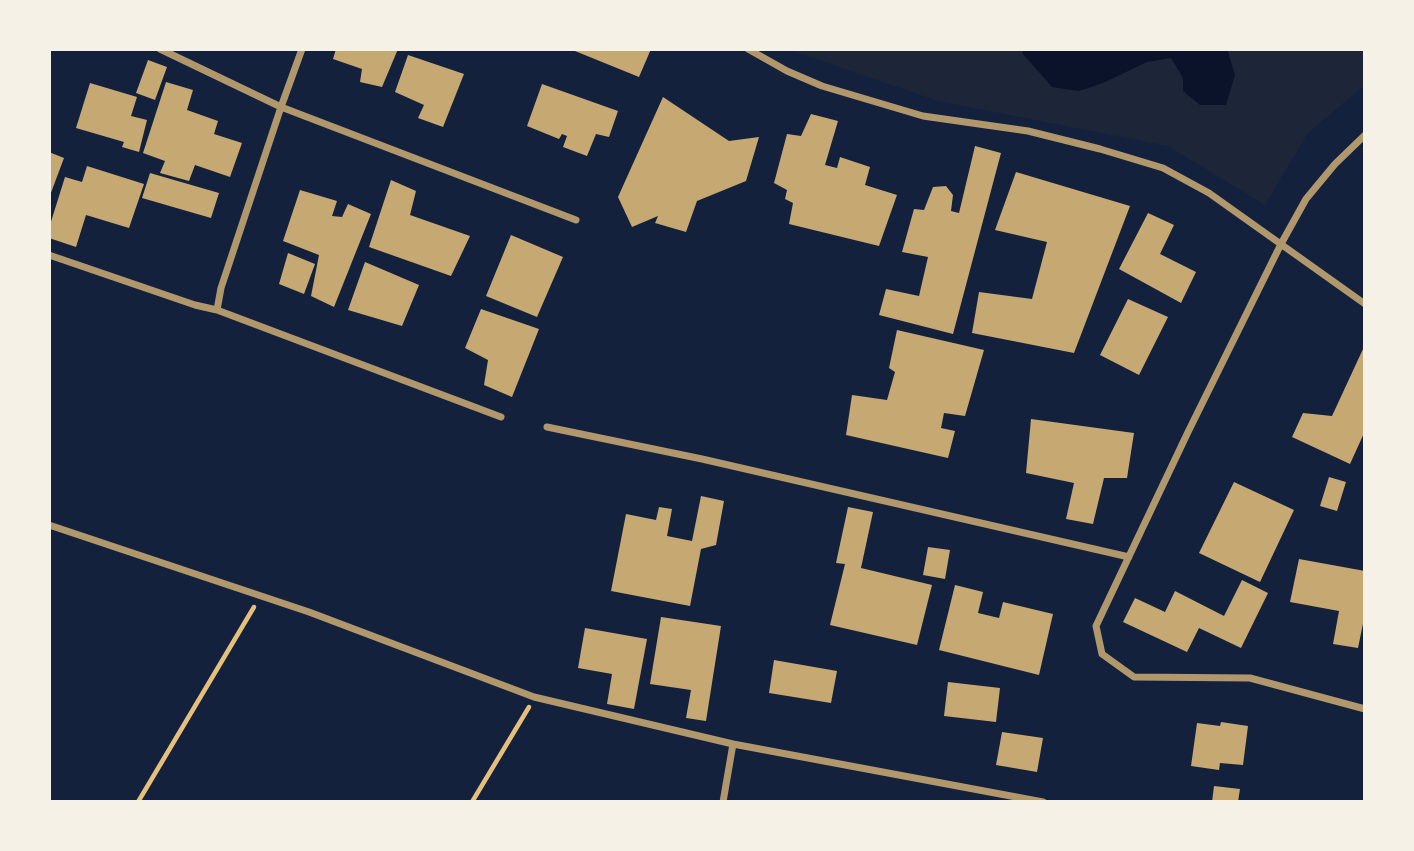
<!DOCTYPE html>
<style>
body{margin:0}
#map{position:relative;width:1414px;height:851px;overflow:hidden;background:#14213d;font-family:"Space Grotesk",sans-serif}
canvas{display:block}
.frame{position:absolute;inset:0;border:51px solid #f6f1e7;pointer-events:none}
</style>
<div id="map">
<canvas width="1414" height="851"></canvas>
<div class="frame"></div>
</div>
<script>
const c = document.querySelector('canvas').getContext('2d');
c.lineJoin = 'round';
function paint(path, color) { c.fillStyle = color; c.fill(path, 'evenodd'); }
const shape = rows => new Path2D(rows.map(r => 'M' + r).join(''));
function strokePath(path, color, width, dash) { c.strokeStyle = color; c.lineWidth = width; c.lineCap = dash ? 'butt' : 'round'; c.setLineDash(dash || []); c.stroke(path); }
paint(shape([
 [787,49,1365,49,1365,85,1308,133,1265,205,1168,146,938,101]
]), '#1d2539');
paint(shape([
 [1022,49,1227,49,1235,75,1226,105,1200,105,1183,91,1183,78,1171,58,1147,62,1103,83,1079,91,1052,87,1023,54]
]), '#0b132b');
paint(shape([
 [336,49,398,49,382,87,360,82,362,69,333,59],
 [570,49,651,49,639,77],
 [408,55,464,74,443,127,418,118,424,105,395,92],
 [148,60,167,67,155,100,136,93],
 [166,82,193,90,187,110,218,121,214,134,242,143,230,177,195,165,189,181,160,173,165,161,143,153],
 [90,83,137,97,131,116,147,120,139,152,122,147,124,142,76,128],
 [542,84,618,111,609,137,596,134,587,156,563,147,567,136,562,134,559,139,527,126],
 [663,97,729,141,759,137,746,181,697,201,686,232,655,223,658,216,632,227,618,197],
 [811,114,838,121,825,165,837,168,840,157,870,167,865,185,897,195,879,246,789,224,793,203,785,199,787,190,774,183,787,134,801,136],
 [975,146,1001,153,953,334,879,315,886,289,919,296,928,257,902,252,914,209,924,210,933,187,946,186,953,195,951,211,959,213],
 [49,152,64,158,49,198],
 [87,166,144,184,129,228,86,215,76,247,49,238,49,228,65,177,82,182],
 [1016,172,1130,206,1074,353,972,333,979,292,1032,299,1047,242,995,230],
 [150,173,219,193,211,218,142,198],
 [391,180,416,191,410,215,470,236,451,276,369,247],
 [300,190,337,201,332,216,342,217,348,204,371,214,334,307,311,296,319,255,283,241],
 [1148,213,1174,225,1160,254,1196,272,1181,303,1119,269],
 [511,235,563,257,537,317,486,296],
 [288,253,315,264,304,294,279,284],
 [365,262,419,285,402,326,348,310],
 [1128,299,1168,317,1139,375,1100,355],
 [481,309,539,329,512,397,484,385,488,360,465,348],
 [897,330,984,350,965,416,944,413,941,428,955,431,948,458,846,435,852,395,887,400,895,372,889,368],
 [1363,349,1365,350,1365,431,1350,464,1292,437,1303,413,1332,416],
 [1031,419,1134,433,1127,478,1104,478,1093,524,1066,519,1074,483,1026,473],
 [1329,477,1346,482,1337,511,1320,506],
 [1234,482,1294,510,1260,582,1199,553],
 [701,496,724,501,716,545,701,549,690,606,611,591,626,514,656,520,659,507,672,509,667,536,692,541],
 [848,507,873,512,861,568,932,585,917,645,830,625,845,564,836,563],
 [928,547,950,550,945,579,923,575],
 [1299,559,1365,571,1365,614,1358,648,1333,644,1339,611,1290,602],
 [1242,580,1268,593,1241,648,1199,628,1187,652,1123,622,1135,598,1165,612,1175,591,1224,616],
 [955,585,983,592,978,613,999,618,1003,602,1053,614,1039,675,939,650],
 [661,617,721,626,706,721,686,718,691,690,650,684],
 [585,628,647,639,634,709,607,704,612,674,578,668],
 [774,660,837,671,831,703,769,693],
 [948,682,1000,688,996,722,944,716],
 [1221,722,1248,726,1243,765,1220,763,1219,770,1191,766,1197,723,1220,726],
 [1002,732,1043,738,1037,772,996,765],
 [1214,786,1240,789,1238,802,1212,802]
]), '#c6a872');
strokePath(shape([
 [138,802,254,607],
 [472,802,529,707]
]), '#e5c07b', 4.5);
strokePath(shape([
 [160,49,281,107,302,49],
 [748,49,787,71,822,86,923,116,1028,131,1100,149,1163,168,1209,193,1365,304],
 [1365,135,1335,164,1306,199,1281,244,1188,432,1096,626,1102,654,1134,677,1250,678,1365,709],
 [49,255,195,305,217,310,501,417],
 [217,310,221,288,281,107,576,220],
 [547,427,702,459,1129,557],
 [49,525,309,612,534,697,733,744,1043,802],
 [723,802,733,744]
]), '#b1986c', 7);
</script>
